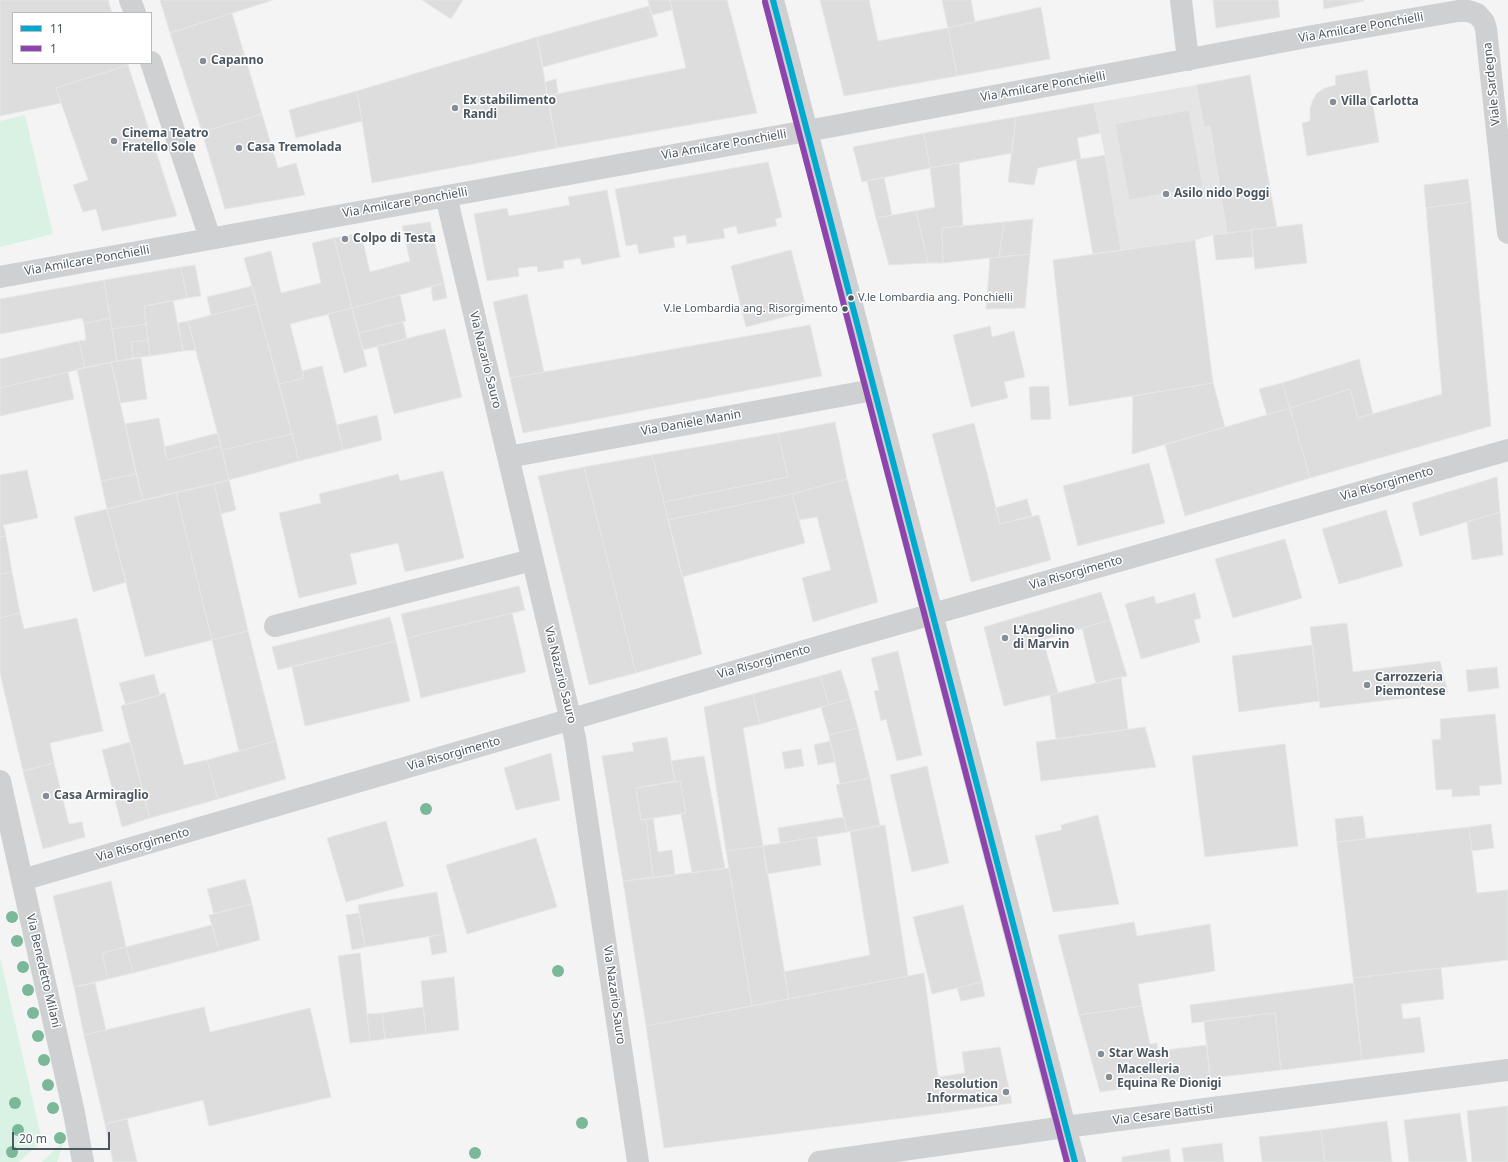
<!DOCTYPE html>
<style>
body{margin:0}
#map{position:relative;width:1508px;height:1162px;overflow:hidden;background:#f4f4f4;font-family:"Noto Sans",sans-serif}
canvas{display:block}
.legend{position:absolute;left:12px;top:12px;width:140px;height:52px;box-sizing:border-box;background:#fff;border:1px solid #b7bbc0;margin:0;padding:5px 7px;list-style:none;font-size:12px;color:#4a5661}
.legend li{display:flex;align-items:center;gap:8px;height:20px}
.legend b{width:20px;border:1px solid #b7bbc0}
.scale{position:absolute;left:12px;top:1132px;width:98px;height:18px;box-sizing:border-box;border:2px solid #4a5661;border-top:0;padding-left:5px;font-size:12px;line-height:14px;white-space:nowrap;color:#4a5661;-webkit-text-stroke:3px #fff;paint-order:stroke}
</style>
<div id="map">
<canvas width="1508" height="1162"></canvas>
<ul class="legend">
<li><b style="height:5px;background:#00a9ce"></b>11</li>
<li><b style="height:5px;background:#8e44ad"></b>1</li>
</ul>
<div class="scale">20 m</div>
</div>
<script>
const c = document.querySelector('canvas').getContext('2d');
c.lineJoin = 'round';
function paint(path, color) { c.fillStyle = color; c.fill(path, 'evenodd'); }
const shape = rows => new Path2D(rows.map(r => 'M' + r).join(''));
function strokePath(path, color, width, dash) { c.strokeStyle = color; c.lineWidth = width; c.lineCap = dash ? 'butt' : 'round'; c.setLineDash(dash || []); c.stroke(path); }
function write(font, color, halo, rows, align = 'center') {
  c.font = font + ' "Noto Sans",sans-serif'; c.lineWidth = 3; c.setLineDash([]); c.textBaseline = 'middle'; c.strokeStyle = halo; c.fillStyle = color; for (const [text, x, y, turn = 0] of rows) {
    c.save(); c.translate(x, y); c.rotate((+turn || 0) * Math.PI / 180); c.textAlign = isNaN(turn) ? turn : align; if (halo) c.strokeText(text, 0, 0); c.fillText(text, 0, 0); c.restore();
  }
}
paint(shape([
 [1196,85,1204,127,1210,126,1227,233,1213,235,1195,240,1121,250,1105,155,1094,103]
]), '#e6e5e6');
paint(shape([
 [25,115,53,234,0,247,0,121],
 [0,957,42,1141,19,1162,0,1162],
 [62,1143,63,1145,57,1162,42,1162]
]), '#d9f2e3');
const building = shape([
 [0,0,108,0,112,13,13,13,13,63,128,63,128,65,56,88,61,103,0,116,0,0],
 [160,0,273,0,170,33,160,0],
 [422,0,463,0,451,19,422,0],
 [648,0,670,0,672,10,652,15,648,0],
 [670,0,727,0,757,113,557,148,547,96,686,68,670,0],
 [820,0,869,0,878,41,948,28,957,76,844,96,820,0],
 [942,0,971,0,975,22,948,28,942,0],
 [1213,0,1278,0,1280,17,1216,28,1213,0],
 [1323,0,1363,0,1364,1,1324,9,1323,0],
 [649,6,658,36,543,67,537,37,649,6],
 [1041,7,1050,59,957,76,948,28,1041,7],
 [232,13,262,114,202,132,170,33,232,13],
 [537,37,557,148,372,183,357,91,537,37],
 [128,65,177,216,102,231,96,209,83,212,73,185,88,180,56,88,128,65],
 [1367,70,1379,142,1307,156,1302,123,1310,121,1310,108,1313,100,1317,93,1325,88,1336,85,1335,76,1367,70],
 [1250,75,1277,227,1227,233,1210,126,1204,127,1196,85,1250,75],
 [556,79,558,93,547,96,545,82,556,79],
 [357,91,362,121,296,138,289,110,357,91],
 [1094,103,1100,133,1077,138,1081,159,1038,168,1034,185,1008,182,1016,117,1094,103],
 [1189,110,1203,187,1129,200,1115,124,1189,110],
 [262,114,278,168,296,163,305,195,225,209,202,132,262,114],
 [1016,117,1012,153,930,168,924,133,1016,117],
 [924,133,930,168,862,182,853,147,924,133],
 [1105,155,1121,250,1093,254,1076,160,1105,155],
 [768,162,782,217,775,219,777,226,738,234,736,226,723,229,725,238,687,244,686,235,673,237,675,247,639,254,637,244,626,246,615,189,768,162],
 [959,163,963,226,942,228,943,263,928,263,916,211,935,207,930,168,959,163],
 [884,177,892,215,876,218,867,181,884,177],
 [1468,179,1471,202,1426,208,1424,185,1468,179],
 [607,190,620,257,582,265,580,258,563,261,564,268,538,272,537,266,518,268,519,276,487,281,474,214,507,208,509,216,570,205,568,197,607,190],
 [1471,202,1491,426,1310,478,1290,408,1350,389,1358,418,1442,394,1426,208,1471,202],
 [916,211,928,263,889,265,876,218,916,211],
 [1033,219,1030,254,999,257,1004,222,1033,219],
 [430,222,444,283,352,308,334,238,361,233,370,272,410,261,402,226,430,222],
 [1004,222,999,257,943,263,942,228,1004,222],
 [1302,224,1307,263,1255,269,1251,230,1302,224],
 [1251,230,1253,257,1216,260,1213,235,1251,230],
 [334,238,352,308,290,324,304,378,279,384,244,258,271,251,281,293,321,283,312,243,334,238],
 [1195,240,1213,383,1069,406,1053,260,1195,240],
 [791,250,807,311,746,327,731,266,791,250],
 [1030,254,1025,308,986,309,990,258,1030,254],
 [195,265,201,296,187,298,181,267,195,265],
 [181,267,187,298,144,306,146,324,112,329,104,280,181,267],
 [104,280,110,318,84,324,82,318,0,334,0,299,104,280],
 [444,283,447,298,433,301,431,287,444,283],
 [252,286,257,304,211,315,207,297,252,286],
 [527,294,544,372,510,378,493,302,527,294],
 [400,295,406,321,359,333,352,308,400,295],
 [173,301,183,351,150,356,144,306,173,301],
 [257,304,292,434,222,450,188,321,257,304],
 [352,308,367,366,344,373,328,314,352,308],
 [110,318,117,361,85,368,79,341,86,340,84,324,110,318],
 [188,321,196,350,183,351,178,323,188,321],
 [403,322,407,339,363,350,359,333,403,322],
 [146,324,148,340,131,342,133,358,117,361,112,329,146,324],
 [810,325,822,376,523,433,510,378,810,325],
 [990,326,992,337,1014,331,1025,377,1004,382,1008,398,971,407,953,335,990,326],
 [445,329,462,397,394,414,377,346,445,329],
 [148,340,150,356,133,358,131,342,148,340],
 [79,341,85,368,0,388,0,359,79,341],
 [141,358,147,399,121,403,111,362,141,358],
 [1359,359,1373,414,1358,418,1350,389,1290,408,1282,383,1359,359],
 [111,362,136,474,101,481,77,369,111,362],
 [322,366,343,450,299,461,279,384,304,378,302,371,322,366],
 [68,372,74,399,0,416,0,388,68,372],
 [1213,383,1225,427,1132,454,1133,396,1213,383],
 [1282,383,1290,408,1267,415,1259,389,1282,383],
 [1049,386,1051,419,1031,420,1029,387,1049,386],
 [1290,408,1310,478,1185,516,1165,445,1290,408],
 [377,415,382,440,343,450,337,425,377,415],
 [159,418,167,460,221,446,229,480,143,500,125,424,159,418],
 [835,422,847,479,792,494,668,520,664,502,788,477,778,433,835,422],
 [974,423,1000,524,1039,515,1051,560,971,582,932,434,974,423],
 [218,433,221,446,167,460,164,447,218,433],
 [778,433,788,477,664,502,652,455,778,433],
 [292,434,299,461,229,480,222,450,292,434],
 [652,455,702,654,636,673,584,467,652,455],
 [1149,463,1165,523,1078,546,1063,486,1149,463],
 [584,467,636,673,589,685,538,476,584,467],
 [27,470,38,518,3,525,6,536,0,537,0,475,27,470],
 [443,471,464,558,405,572,398,543,350,554,357,584,299,598,279,513,321,503,319,494,398,474,400,481,443,471],
 [136,474,143,500,107,509,101,481,136,474],
 [1497,477,1500,512,1420,536,1412,503,1497,477],
 [847,479,878,602,813,622,802,578,831,570,817,517,799,520,792,494,847,479],
 [229,480,236,510,221,514,214,484,229,480],
 [214,484,248,631,212,640,176,493,214,484],
 [176,493,212,640,145,657,107,509,176,493],
 [792,494,805,543,682,577,668,520,792,494],
 [1027,499,1032,516,1000,524,995,508,1027,499],
 [107,509,126,582,93,592,74,517,107,509],
 [1386,510,1403,566,1339,584,1322,529,1386,510],
 [1500,512,1503,555,1472,560,1467,522,1500,512],
 [6,536,12,572,0,574,0,537,6,536],
 [1285,539,1302,598,1233,618,1215,559,1285,539],
 [12,572,20,613,0,618,0,574,12,572],
 [519,586,525,610,407,638,401,614,519,586],
 [1101,592,1110,620,1043,640,1058,693,1004,706,984,627,1101,592],
 [1195,593,1201,618,1194,620,1200,642,1141,659,1125,604,1154,596,1156,604,1195,593],
 [20,613,24,629,77,618,103,731,50,743,54,763,23,771,0,673,0,618,20,613],
 [512,613,526,672,421,698,407,638,512,613],
 [390,617,396,641,278,670,272,647,390,617],
 [1110,620,1127,676,1096,684,1082,628,1110,620],
 [1347,623,1353,672,1440,661,1448,693,1320,708,1310,627,1347,623],
 [248,631,276,741,239,751,212,640,248,631],
 [396,641,410,701,305,726,292,667,396,641],
 [1312,645,1319,701,1239,712,1232,656,1312,645],
 [898,651,922,755,897,761,886,719,881,721,874,691,879,690,871,658,898,651],
 [1497,667,1499,688,1468,692,1466,670,1497,667],
 [841,670,850,699,829,705,820,676,841,670],
 [154,674,160,695,126,705,119,683,154,674],
 [820,676,829,705,760,724,753,694,820,676],
 [1121,677,1128,729,1056,739,1050,695,1121,677],
 [165,693,184,765,207,760,218,799,150,818,121,706,165,693],
 [753,694,760,724,743,728,763,846,726,851,704,707,753,694],
 [850,699,858,728,829,735,821,707,850,699],
 [1495,714,1502,784,1479,786,1480,795,1452,797,1452,789,1436,790,1432,740,1441,739,1440,719,1495,714],
 [1145,727,1156,767,1041,781,1036,742,1145,727],
 [858,728,870,778,840,784,829,735,858,728],
 [667,737,675,781,636,788,641,820,646,820,653,878,623,881,602,756,634,751,632,743,667,737],
 [276,741,286,779,218,799,207,760,276,741],
 [830,741,835,762,818,765,814,745,830,741],
 [130,742,150,818,122,827,102,750,130,742],
 [1285,744,1298,846,1205,857,1192,756,1285,744],
 [801,749,804,766,785,769,782,752,801,749],
 [551,753,560,800,516,810,504,768,551,753],
 [704,756,725,868,692,873,681,814,686,813,680,781,675,781,671,761,704,756],
 [54,763,69,824,82,822,85,837,43,849,23,771,54,763],
 [927,766,949,863,912,872,890,775,927,766],
 [870,778,880,826,847,832,836,785,870,778],
 [680,781,686,813,641,820,636,788,680,781],
 [1098,815,1119,904,1053,912,1035,836,1062,830,1061,825,1098,815],
 [1363,816,1366,839,1337,842,1335,819,1363,816],
 [844,817,847,832,780,843,778,828,844,817],
 [653,818,658,852,672,850,675,875,653,878,646,820,653,818],
 [386,821,404,886,346,902,327,838,386,821],
 [1491,824,1494,848,1472,851,1469,827,1491,824],
 [885,825,908,976,789,999,784,972,870,955,850,831,885,825],
 [1469,827,1477,893,1508,890,1508,960,1353,978,1337,842,1469,827],
 [817,837,821,865,767,874,763,846,817,837],
 [536,838,557,907,467,934,446,865,536,838],
 [763,846,789,999,752,1006,726,851,763,846],
 [729,868,752,1006,646,1026,623,881,729,868],
 [245,879,252,904,214,914,207,889,245,879],
 [111,881,126,947,102,953,108,979,74,987,53,896,111,881],
 [437,892,444,934,365,947,358,905,437,892],
 [252,904,260,940,219,951,209,915,252,904],
 [963,905,982,982,932,994,913,917,963,905],
 [359,913,365,947,352,950,346,915,359,913],
 [1134,922,1137,936,1210,924,1215,971,1138,984,1142,1006,1079,1015,1058,935,1134,922],
 [212,925,219,951,133,973,126,947,212,925],
 [444,934,447,952,432,955,429,937,444,934],
 [126,947,133,973,108,979,102,953,126,947],
 [360,953,370,1041,350,1043,338,956,360,953],
 [1441,968,1444,999,1401,1004,1403,1019,1420,1017,1425,1052,1362,1060,1353,978,1441,968],
 [924,973,943,1113,664,1148,646,1026,924,973],
 [454,977,459,1030,426,1034,421,981,454,977],
 [982,982,985,996,961,1001,957,988,982,982],
 [95,983,106,1030,84,1035,74,987,95,983],
 [1353,983,1362,1060,1281,1070,1275,1013,1192,1023,1190,1005,1353,983],
 [1142,1006,1150,1044,1157,1043,1163,1083,1100,1092,1079,1015,1142,1006],
 [204,1007,210,1032,310,1008,331,1097,209,1126,203,1100,105,1124,84,1035,204,1007],
 [423,1007,426,1034,385,1039,382,1013,423,1007],
 [382,1013,385,1039,370,1041,367,1014,382,1013],
 [1275,1013,1281,1070,1210,1078,1204,1021,1275,1013],
 [1207,1045,1210,1078,1163,1083,1157,1051,1207,1045],
 [1000,1047,1012,1103,943,1113,938,1077,965,1073,962,1052,1000,1047],
 [1508,1106,1508,1162,1472,1162,1467,1111,1508,1106],
 [1460,1113,1467,1162,1409,1162,1404,1120,1460,1113],
 [127,1119,137,1162,113,1162,105,1124,127,1119],
 [1387,1121,1392,1162,1325,1162,1321,1130,1387,1121],
 [1321,1130,1325,1162,1262,1162,1259,1137,1321,1130],
 [1222,1143,1224,1162,1184,1162,1182,1148,1222,1143],
 [1169,1149,1171,1162,1122,1162,1122,1157,1169,1149]
]);
paint(building, '#ddddde');
strokePath(building, '#e5e6e7', 1);
strokePath(shape([
 [130,0,135,13],
 [773,0,1065,1127,1075,1162],
 [1181,0,1188,60],
 [151,62,210,238],
 [446,196,575,738,638,1162],
 [0,277,834,126,1307,37,1458,11,1468,11,1477,14,1484,22,1486,29,1508,233],
 [508,457,873,390],
 [275,626,532,560],
 [0,781,74,1113,83,1162],
 [22,880,845,639,1508,450],
 [819,1162,1065,1127,1508,1070]
]), '#ced0d2', 22);
strokePath(shape([
 [773,0,1075,1162]
]), '#00a9ce', 6);
strokePath(shape([
 [765,2,1067,1162]
]), '#8e44ad', 6);
c.fillStyle = '#7ab899';
for (const [x, y] of [
 [426,809],
 [12,917],
 [17,941],
 [23,967],
 [558,971],
 [28,990],
 [33,1013],
 [38,1036],
 [44,1060],
 [48,1085],
 [15,1103],
 [53,1108],
 [582,1123],
 [18,1130],
 [60,1138],
 [12,1152],
 [475,1153]
]) { c.beginPath(); c.arc(x, y, 6, 0, 2 * Math.PI); c.fill(); }
for (const [x, y, r, color] of [
 [203,61,4,"#868d94"],
 [1333,102,4,"#868d94"],
 [455,108,4,"#868d94"],
 [114,141,4,"#868d94"],
 [239,148,4,"#868d94"],
 [1166,194,4,"#868d94"],
 [345,239,4,"#868d94"],
 [851,298,3.5,"#4a5661"],
 [845,309,3.5,"#4a5661"],
 [1005,638,4,"#868d94"],
 [1367,685,4,"#868d94"],
 [46,796,4,"#868d94"],
 [1101,1054,4,"#868d94"],
 [1109,1077,4,"#868d94"],
 [1006,1092,4,"#868d94"]
]) { const dot = new Path2D(); dot.arc(x, y, r, 0, 2 * Math.PI); c.fillStyle = color; c.fill(dot); strokePath(dot, '#fff', 1.5); }
write('11px', '#4a5661', '#fff', [
 ["V.le Lombardia ang. Ponchielli",858,298],
 ["V.le Lombardia ang. Risorgimento",838,309,"right"]
], 'left');
write('12px', '#4a5661', '#fff', [
 ["Via Amilcare Ponchielli",1361,28,-10],
 ["Viale Sardegna",1492,84,-96],
 ["Via Amilcare Ponchielli",1043,87,-10],
 ["Via Amilcare Ponchielli",724,145,-10],
 ["Via Amilcare Ponchielli",405,203,-10],
 ["Via Amilcare Ponchielli",87,261,-10],
 ["Via Nazario Sauro",485,360,76],
 ["Via Daniele Manin",691,423,-10],
 ["Via Risorgimento",1387,484,-16],
 ["Via Risorgimento",1076,573,-16],
 ["Via Risorgimento",764,662,-16],
 ["Via Nazario Sauro",560,675,76],
 ["Via Risorgimento",454,754,-16],
 ["Via Risorgimento",143,845,-16],
 ["Via Benedetto Milani",43,971,77],
 ["Via Nazario Sauro",614,995,82],
 ["Via Cesare Battisti",1163,1115,-7]
]);
write('bold 12px', '#4a5661', '#fff', [
 ["Capanno",211,61],
 ["Ex stabilimento",463,101],
 ["Randi",463,115],
 ["Villa Carlotta",1341,102],
 ["Cinema Teatro",122,134],
 ["Fratello Sole",122,148],
 ["Casa Tremolada",247,148],
 ["Asilo nido Poggi",1174,194],
 ["Colpo di Testa",353,239],
 ["L'Angolino",1013,631],
 ["di Marvin",1013,645],
 ["Carrozzeria",1375,678],
 ["Piemontese",1375,692],
 ["Casa Armiraglio",54,796],
 ["Star Wash",1109,1054],
 ["Macelleria",1117,1070],
 ["Equina Re Dionigi",1117,1084],
 ["Resolution",998,1085,"right"],
 ["Informatica",998,1099,"right"]
], 'left');
</script>
